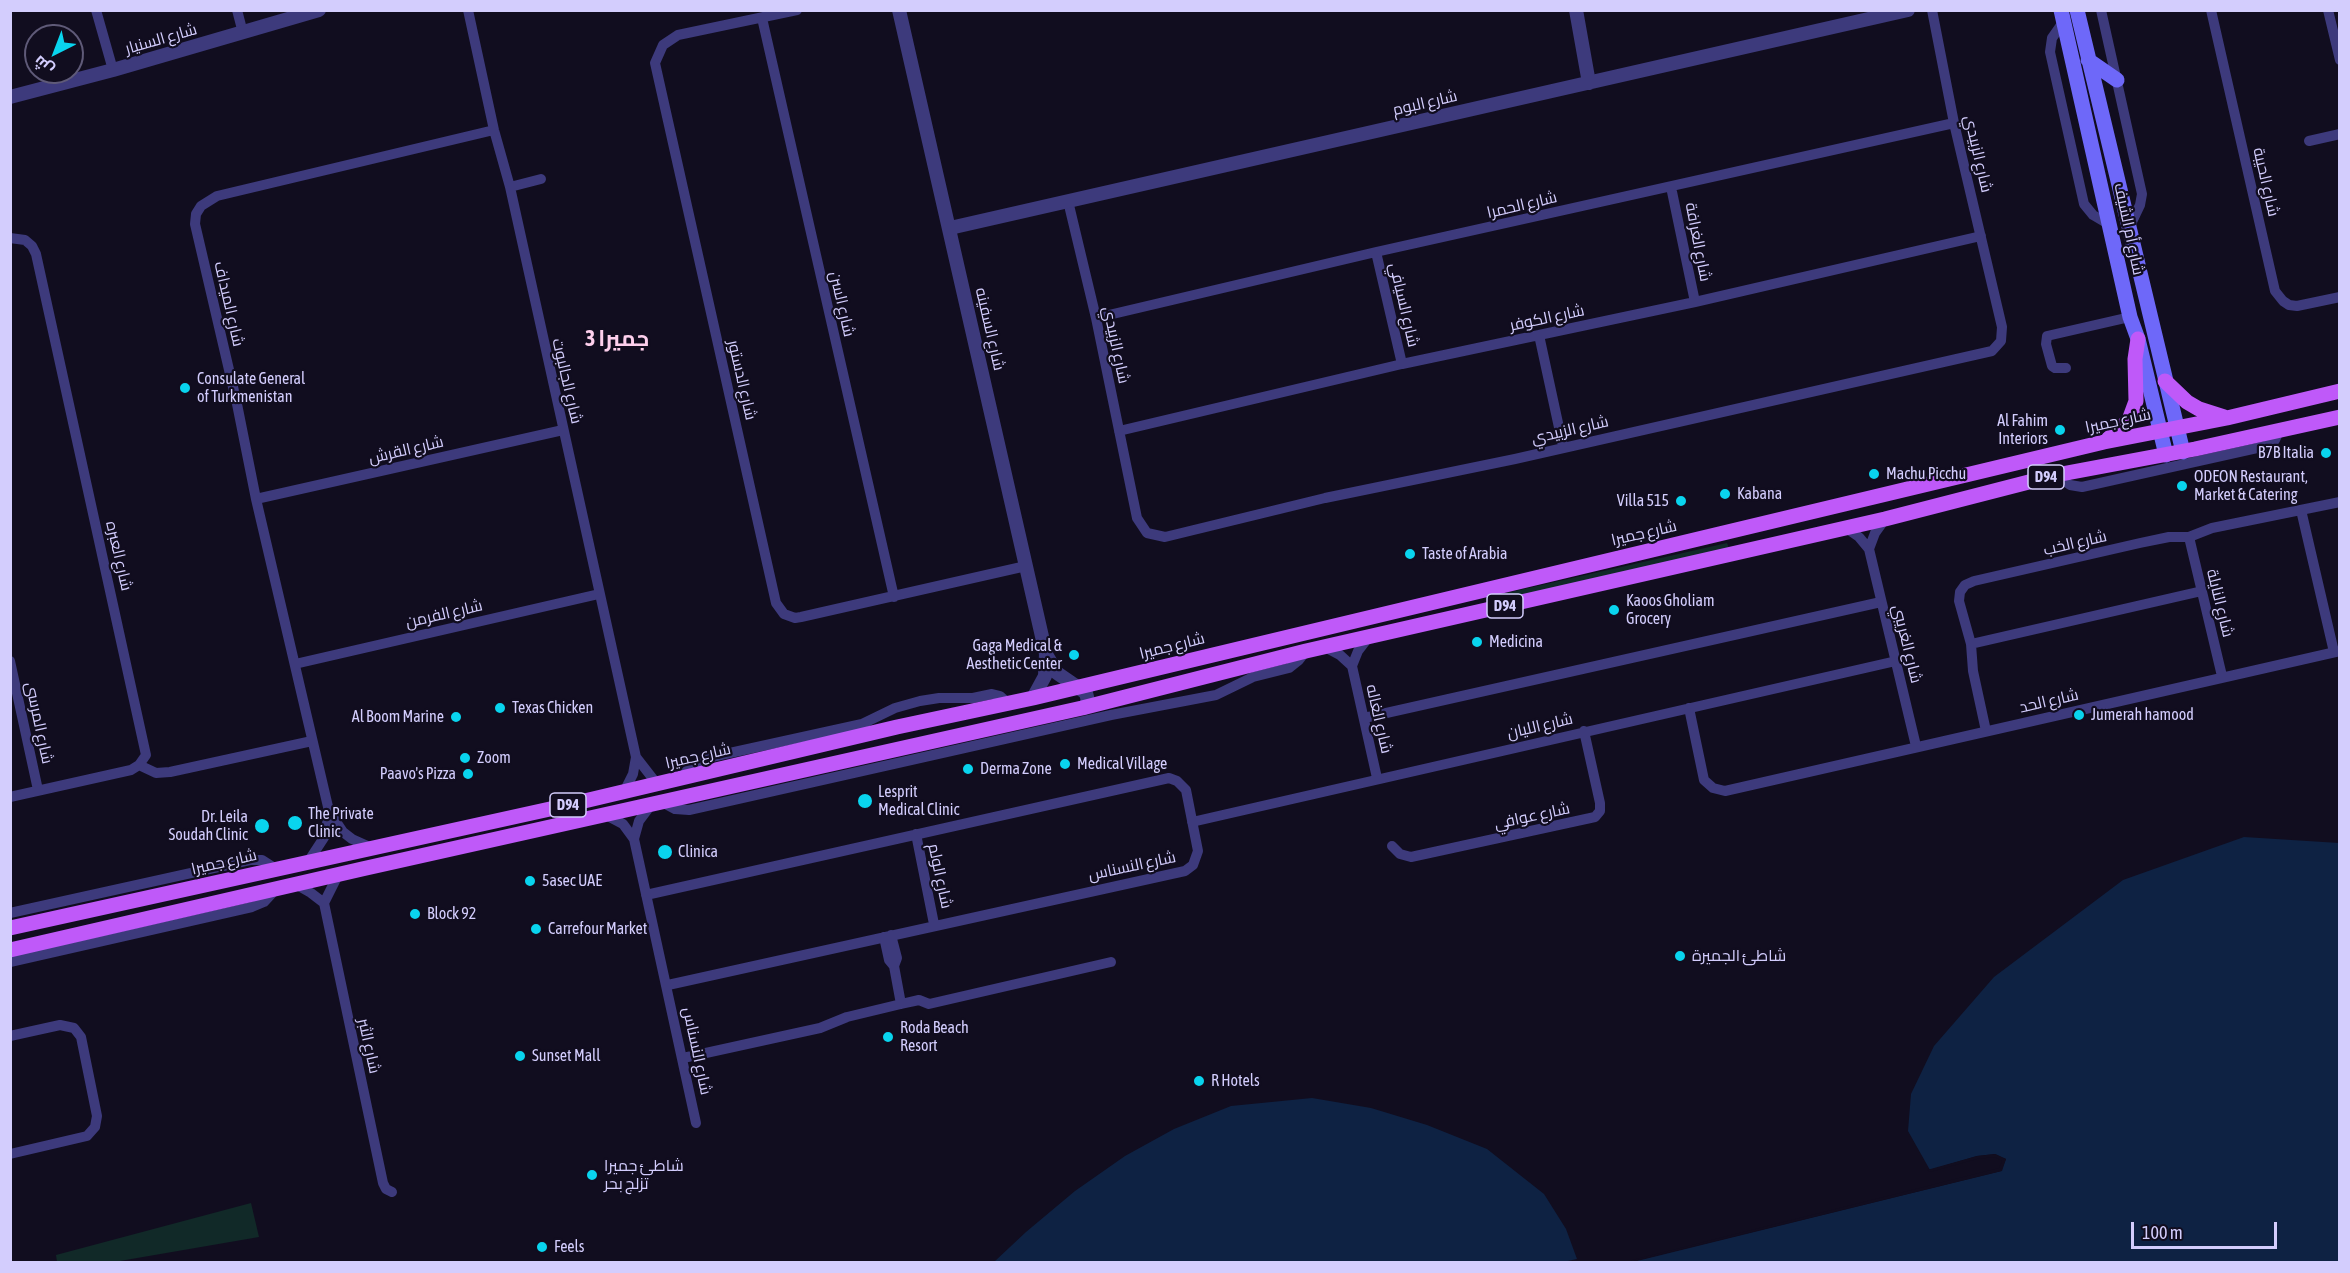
<!DOCTYPE html>
<meta charset="utf-8">
<style>
body{margin:0}
#map{position:relative;width:2350px;height:1273px;overflow:hidden;background:#110d1f;font-family:"Asap Condensed",Cairo,sans-serif}
canvas{display:block}
.frame{position:absolute;inset:0;border:12px solid #d3cdfd;pointer-events:none}
.north{position:absolute;left:24px;top:24px;width:60px;height:60px;box-sizing:border-box;background:#110d1f;border:2px solid #5f5a78;border-radius:50%;rotate:222deg;font-size:16px;font-weight:700;line-height:24px;text-align:center;color:#d3cdfd}
.north::after{content:'';display:block;margin:auto;width:21px;height:27px;background:#09d4ee;clip-path:polygon(50% 0,100% 100%,50% 72%,0 100%)}
.scale{position:absolute;left:2131px;top:1222px;width:146px;height:27px;box-sizing:border-box;border:3px solid #d3cdfd;border-top:0;padding-left:8px;font-size:18px;line-height:21px;white-space:nowrap;color:#d3cdfd;-webkit-text-stroke:4px #110d1f;paint-order:stroke}
</style>
<div id="map">
<canvas width="2350" height="1273"></canvas>
<div class="frame"></div>
<div class="north">ش</div>
<div class="scale">100 m</div>
</div>
<script>
const c = document.querySelector('canvas').getContext('2d');
c.lineJoin = 'round';
function paint(path, color) { c.fillStyle = color; c.fill(path, 'evenodd'); }
const shape = rows => new Path2D(rows.map(r => 'M' + r).join(''));
function strokePath(path, color, width, dash) { c.strokeStyle = color; c.lineWidth = width; c.lineCap = dash ? 'butt' : 'round'; c.setLineDash(dash || []); c.stroke(path); }
function write(font, color, halo, rows, align = 'center') {
  c.font = font + ' "Asap Condensed",Cairo,sans-serif'; c.lineWidth = 4.5; c.setLineDash([]); c.textBaseline = 'middle'; c.strokeStyle = halo; c.fillStyle = color; for (const [text, x, y, turn = 0] of rows) {
    c.save(); c.translate(x, y); c.rotate((+turn || 0) * Math.PI / 180); c.textAlign = isNaN(turn) ? turn : align; if (halo) c.strokeText(text, 0, 0); c.fillText(text, 0, 0); c.restore();
  }
}
paint(shape([
 [1727,543,1729,548,1495,601,1493,596],
 [251,1203,259,1237,114,1262,57,1262,56,1255]
]), '#112928');
paint(shape([
 [2244,837,2339,843,2339,1262,1633,1262,2001,1171,2006,1159,1995,1154,1977,1156,1930,1170,1908,1131,1911,1094,1934,1046,1994,977,2123,880],
 [1312,1098,1371,1108,1427,1125,1487,1149,1544,1194,1566,1229,1577,1259,1563,1262,994,1262,1026,1232,1075,1191,1125,1156,1174,1129,1231,1106]
]), '#0e2243');
paint(shape([
 [1995,1154,2006,1159,2002,1171,1630,1262,1632,1260,1999,1168,2002,1161,1995,1157,1977,1159,1930,1172,1927,1170,1977,1156]
]), '#110d1f');
strokePath(shape([
 [96,10,113,70],
 [237,10,243,33],
 [468,10,494,130,510,187,636,757,657,784],
 [797,10,678,35,663,45,655,63,776,603,784,614,795,618,801,617,1026,566],
 [2101,10,2142,194,2140,205,2129,228],
 [2211,10,2275,291,2283,301,2289,305,2297,306,2340,297],
 [2328,10,2340,60],
 [762,18,894,597],
 [2064,21,2052,38,2050,52,2084,204,2093,215,2110,225],
 [2309,141,2340,134],
 [510,187,541,179],
 [1671,187,1695,302],
 [1068,201,1096,318,1137,518,1147,533,1165,537,1325,498,1515,459,1992,351,2001,341,2002,327,1954,123,1932,10],
 [10,238,25,240,32,246,36,254,146,755,139,765,131,770,10,797],
 [1376,252,1402,364],
 [1096,318,1376,252,1954,123],
 [1539,335,1563,446],
 [2066,368,2055,368,2052,366,2046,344,2047,336,2130,317],
 [1119,431,1402,364,1695,302,1981,236],
 [2056,475,2070,485,2082,487,2266,446,2275,440,2279,431],
 [256,499,563,430],
 [2301,510,2334,652],
 [1846,528,1859,537,1869,549,1916,746],
 [2189,537,2222,676],
 [1869,549,1875,533,1885,519],
 [1368,638,1358,651,1352,666,1377,778],
 [1971,644,2202,591],
 [1325,647,1340,655,1352,666],
 [10,661,38,790],
 [295,664,599,594],
 [1689,708,1704,780,1713,788,1725,791,2340,651],
 [1364,718,1881,602],
 [1986,731,1973,671,1971,644,1959,601,1960,592,1965,585,1974,581,2140,543,2169,537,2189,537,2212,528,2340,502],
 [139,765,156,773,170,772,312,741],
 [679,778,689,769,707,758,862,724,895,708,920,701,939,698,973,698,992,694,1000,696,1008,703],
 [624,792,633,774,636,757],
 [662,802,675,809,689,810,1111,715,1216,695,1253,677,1289,668,1299,660,1306,651],
 [606,815,623,824,634,839,696,1123],
 [1192,822,1896,661],
 [916,834,934,924],
 [634,839,639,821,651,805],
 [1392,846,1400,854,1411,857,1595,817,1600,811,1600,803,1584,731],
 [372,848,352,839,343,832,329,811,256,499,237,404,195,224,196,214,201,206,217,196,494,130],
 [308,862,325,836,329,811],
 [338,875,324,903,383,1183,386,1189,392,1192],
 [297,885,311,893,324,903],
 [646,895,1169,778,1177,781,1186,790,1198,851,1193,865,1185,871,668,985],
 [10,913,250,860,262,860,276,869],
 [891,935,897,958,894,966],
 [884,937,889,960,894,966,901,1004],
 [10,962,252,907,264,902,275,890],
 [10,1036,60,1025,74,1028,81,1037,97,1116,95,1127,87,1136,10,1154],
 [683,1058,820,1028,847,1017,901,1004,919,1000,929,1004,1111,962]
]), '#3d3a7c', 10);
strokePath(shape([
 [899,10,1046,654,1045,676,1033,698],
 [1576,10,1589,83],
 [10,97,113,70,319,10],
 [950,228,1908,10],
 [1047,656,1057,673,1086,693,1088,701,1084,708]
]), '#3d3a7c', 14);
strokePath(shape([
 [2061,10,2130,317,2138,339,2166,455],
 [2077,10,2183,452],
 [2088,60,2117,80]
]), '#6e68f9', 15);
strokePath(shape([
 [2165,381,2187,402,2199,409,2224,417],
 [2108,439,2129,420,2136,401,2135,359,2138,339],
 [10,928,559,807,897,727,1033,698,2104,442,2227,418,2340,391],
 [10,950,362,869,1082,708,1306,651,1885,519,2056,475,2195,449,2340,417]
]), '#bf59f9', 15);
for (const [x, y, r, color] of [
 [185,388,6,"#09d4ee"],
 [2060,430,6,"#09d4ee"],
 [2326,453,6,"#09d4ee"],
 [1874,474,6,"#09d4ee"],
 [2182,486,6,"#09d4ee"],
 [1725,494,6,"#09d4ee"],
 [1681,501,6,"#09d4ee"],
 [1410,554,6,"#09d4ee"],
 [1614,610,6,"#09d4ee"],
 [1477,642,6,"#09d4ee"],
 [1074,655,6,"#09d4ee"],
 [500,708,6,"#09d4ee"],
 [2079,715,6,"#09d4ee"],
 [456,717,6,"#09d4ee"],
 [465,758,6,"#09d4ee"],
 [1065,764,6,"#09d4ee"],
 [968,769,6,"#09d4ee"],
 [468,774,6,"#09d4ee"],
 [865,801,8,"#09d4ee"],
 [295,823,8,"#09d4ee"],
 [262,826,8,"#09d4ee"],
 [665,852,8,"#09d4ee"],
 [530,881,6,"#09d4ee"],
 [415,914,6,"#09d4ee"],
 [536,929,6,"#09d4ee"],
 [1680,956,6,"#09d4ee"],
 [888,1037,6,"#09d4ee"],
 [520,1056,6,"#09d4ee"],
 [1199,1081,6,"#09d4ee"],
 [592,1175,6,"#09d4ee"],
 [542,1247,6,"#09d4ee"]
]) { const dot = new Path2D(); dot.arc(x, y, r, 0, 2 * Math.PI); c.fillStyle = color; c.fill(dot); strokePath(dot, '#110d1f', 2); }
for (const [x, y, w] of [
 [2046,477,36],
 [1505,606,36],
 [568,805,36]
]) { const box = new Path2D(); box.roundRect(x - w / 2, y - 12, w, 24, 4.5); c.fillStyle = '#110d1f'; c.fill(box); strokePath(box, '#d3cdfd', 1.5); }
write('bold 15px', '#d3cdfd', null, [
 ["D94",2046,477],
 ["D94",1505,606],
 ["D94",568,805]
]);
write('16px', '#d3cdfd', '#110d1f', [
 ["شارع السنيار",161,39,-16],
 ["شارع البوم",1425,103,-13],
 ["شارع الزبيدي",1978,154,77],
 ["شارع الحيبة",2266,182,77],
 ["شارع الحمرا",1522,205,-13],
 ["شارع أم الشيف",2129,229,78],
 ["شارع الغرافة",1698,242,79],
 ["شارع الميداف",229,304,77],
 ["شارع السن",842,304,77],
 ["شارع السيافي",1404,305,77],
 ["شارع الكوفر",1547,318,-12],
 ["شارع السفينه",990,329,77],
 ["شارع الزبيدي",1116,345,78],
 ["شارع الدستور",742,380,77],
 ["شارع الجالبوت",567,381,77],
 ["شارع جميرا",2118,421,-12],
 ["شارع الزبيدي",1570,430,-13],
 ["شارع القرش",406,450,-13],
 ["شارع جميرا",1644,533,-13],
 ["شارع الخب",2075,543,-13],
 ["شارع العبره",119,556,77],
 ["شارع النايلة",2220,603,76],
 ["شارع الفرمن",444,614,-13],
 ["شارع الغريبي",1907,644,76],
 ["شارع جميرا",1172,646,-14],
 ["شارع الحد",2049,701,-13],
 ["شارع الغاله",1379,719,77],
 ["شارع المرسى",39,723,78],
 ["شارع الليان",1540,726,-13],
 ["شارع جميرا",698,756,-13],
 ["شارع عوافي",1532,816,-12],
 ["شارع جميرا",224,862,-13],
 ["شارع النسناس",1132,866,-12],
 ["شارع الولم",940,876,78],
 ["شارع الثبر",369,1046,78],
 ["شارع النسناس",697,1051,78]
]);
write('16px', '#d3cdfd', '#110d1f', [
 ["Consulate General",197,379],
 ["of Turkmenistan",197,397],
 ["Al Fahim",2048,421,"right"],
 ["Interiors",2048,439,"right"],
 ["B7B Italia",2314,453,"right"],
 ["Machu Picchu",1886,474],
 ["ODEON Restaurant,",2194,477],
 ["Market & Catering",2194,495],
 ["Kabana",1737,494],
 ["Villa 515",1669,501,"right"],
 ["Taste of Arabia",1422,554],
 ["Kaoos Gholiam",1626,601],
 ["Grocery",1626,619],
 ["Medicina",1489,642],
 ["Gaga Medical &",1062,646,"right"],
 ["Aesthetic Center",1062,664,"right"],
 ["Texas Chicken",512,708],
 ["Jumerah hamood",2091,715],
 ["Al Boom Marine",444,717,"right"],
 ["Zoom",477,758],
 ["Medical Village",1077,764],
 ["Derma Zone",980,769],
 ["Paavo's Pizza",456,774,"right"],
 ["Lesprit",878,792],
 ["Medical Clinic",878,810],
 ["The Private",308,814],
 ["Clinic",308,832],
 ["Dr. Leila",248,817,"right"],
 ["Soudah Clinic",248,835,"right"],
 ["Clinica",678,852],
 ["5asec UAE",542,881],
 ["Block 92",427,914],
 ["Carrefour Market",548,929],
 ["شاطئ الجميرة",1692,956],
 ["Roda Beach",900,1028],
 ["Resort",900,1046],
 ["Sunset Mall",532,1056],
 ["R Hotels",1211,1081],
 ["شاطئ جميرا",604,1166],
 ["تزلج بحر",604,1184],
 ["Feels",554,1247]
], 'left');
write('bold 22px', '#fdcfec', '#110d1f', [
 ["جميرا 3",617,339]
]);
</script>
